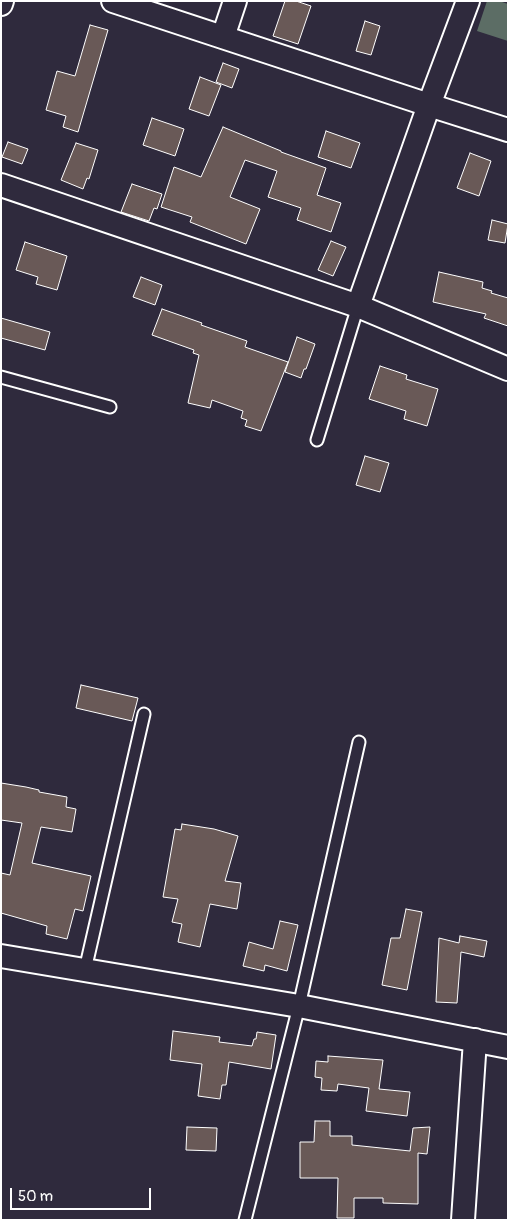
<!DOCTYPE html>
<style>
body{margin:0}
#map{position:relative;width:509px;height:1221px;overflow:hidden;background:#2f2a3d;font-family:Pangolin,sans-serif}
canvas{display:block}
.frame{position:absolute;inset:0;border:2px solid #fff;pointer-events:none}
.scale{position:absolute;left:10px;top:1188px;width:141px;height:22px;box-sizing:border-box;border:2px solid #fff;border-top:0;padding-left:6px;font-size:15px;line-height:18px;white-space:nowrap;color:#fff;-webkit-text-stroke:4px #2f2a3d;paint-order:stroke}
</style>
<div id="map">
<canvas width="509" height="1221"></canvas>
<div class="frame"></div>
<div class="scale">50 m</div>
</div>
<script>
const c = document.querySelector('canvas').getContext('2d');
c.lineJoin = 'round';
function paint(path, color) { c.fillStyle = color; c.fill(path, 'evenodd'); }
const shape = rows => new Path2D(rows.map(r => 'M' + r).join(''));
function strokePath(path, color, width, dash) { c.strokeStyle = color; c.lineWidth = width; c.lineCap = dash ? 'butt' : 'round'; c.setLineDash(dash || []); c.stroke(path); }
paint(shape([
 [487,1,499,1,508,4,508,41,477,31]
]), '#5c6d65');
const building = shape([
 [285,1,296,1,311,6,298,44,273,36,285,1],
 [365,21,380,26,371,55,356,51,365,21],
 [90,25,108,30,78,132,63,127,66,116,46,110,57,71,75,76,90,25],
 [223,63,239,69,232,88,216,82,223,63],
 [200,77,221,85,209,116,189,109,200,77],
 [152,118,184,129,175,156,143,145,152,118],
 [223,127,281,151,281,152,326,168,317,195,341,203,331,232,297,220,301,208,268,197,277,171,245,160,230,197,260,209,246,244,190,222,192,217,161,207,174,167,201,177,223,127],
 [326,131,360,143,351,168,318,157,326,131],
 [8,142,28,149,22,164,2,157,8,142],
 [76,143,98,150,89,179,87,178,83,189,61,180,76,143],
 [470,153,491,161,479,196,457,188,470,153],
 [132,184,162,194,157,209,154,208,149,221,121,212,132,184],
 [492,220,508,224,505,243,488,240,492,220],
 [331,241,346,247,333,276,318,270,331,241],
 [25,242,67,256,57,290,36,284,38,277,16,270,25,242],
 [439,272,483,282,482,288,492,291,491,293,508,298,508,326,484,318,486,314,433,302,439,272],
 [141,277,162,285,155,305,133,297,141,277],
 [162,309,202,323,201,325,247,341,245,347,288,362,261,431,245,426,247,420,241,418,243,411,212,400,210,408,188,403,199,355,193,353,194,350,152,335,162,309],
 [1,318,50,332,45,350,1,338,1,318],
 [297,337,315,344,306,369,304,369,301,378,285,372,297,337],
 [380,366,407,375,406,379,438,389,427,426,404,419,406,411,369,399,380,366],
 [365,456,389,463,380,492,356,485,365,456],
 [81,685,138,698,132,721,76,708,81,685],
 [1,783,26,787,39,790,39,792,67,797,66,807,76,809,72,832,41,827,32,863,91,876,83,911,75,909,67,939,46,934,47,926,1,913,1,873,10,875,22,823,1,820,1,783],
 [182,824,214,829,238,836,225,881,241,883,237,909,210,904,200,947,178,942,182,924,172,922,178,899,163,897,175,829,181,830,182,824],
 [406,909,422,912,407,990,382,985,391,938,400,938,406,909],
 [280,921,298,925,287,971,265,965,264,971,243,966,249,942,273,949,280,921],
 [460,936,487,941,484,957,461,952,457,1003,436,1002,439,938,459,943,460,936],
 [173,1031,220,1037,219,1042,252,1046,254,1039,256,1039,257,1032,276,1035,271,1069,229,1062,226,1085,222,1085,220,1099,198,1096,202,1064,170,1060,173,1031],
 [328,1056,383,1060,379,1089,410,1092,407,1116,366,1111,369,1088,338,1084,337,1091,321,1090,322,1078,315,1077,316,1061,328,1062,328,1056],
 [315,1121,330,1121,330,1136,352,1136,352,1145,410,1151,413,1128,430,1127,427,1154,418,1153,418,1204,383,1203,383,1198,354,1198,354,1218,337,1218,338,1178,300,1178,300,1142,314,1142,315,1121],
 [187,1127,217,1128,216,1151,186,1150,187,1127]
]);
paint(building, '#695957');
strokePath(building, '#fff', 1);
const lane = shape([
 [1,377,110,407],
 [317,440,358,306],
 [85,970,144,714],
 [245,1220,299,1006,359,742]
]);
const street = shape([
 [113,1,429,105,508,130],
 [1,4,2,1],
 [223,37,235,1],
 [1,185,358,306,508,369],
 [358,306,429,105,468,1],
 [1,956,299,1006,508,1047],
 [463,1220,475,1040]
]);
strokePath(lane, '#fff', 15);
strokePath(street, '#fff', 26);
strokePath(lane, '#2f2a3d', 11);
strokePath(street, '#2f2a3d', 22);
</script>
